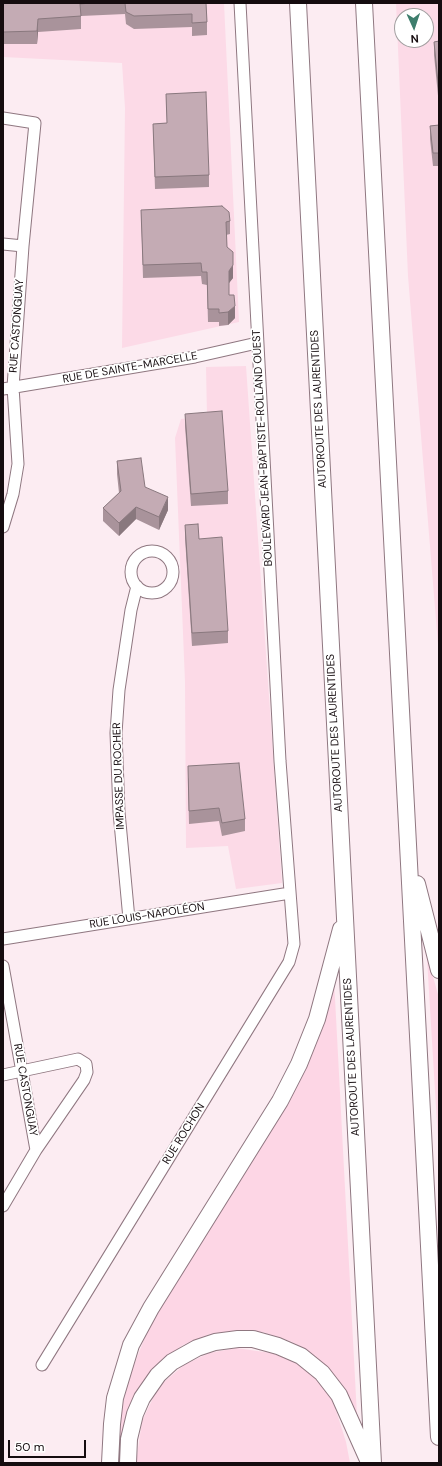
<!DOCTYPE html>
<meta charset="utf-8">
<style>
body{margin:0}
#map{position:relative;width:442px;height:1466px;overflow:hidden;background:#fcecf2;font-family:"DM Sans",sans-serif}
canvas{display:block}
.frame{position:absolute;inset:0;border:4px solid #150c0f;pointer-events:none}
.north{position:absolute;left:394px;top:8px;width:40px;height:40px;box-sizing:border-box;background:#fff;border:1px solid #a19e9f;border-radius:50%;rotate:177deg;font-size:11px;font-weight:700;line-height:16px;text-align:center;color:#150c0f}
.north::after{content:'';display:block;margin:auto;width:14px;height:18px;background:#3e7e6d;clip-path:polygon(50% 0,100% 100%,50% 72%,0 100%)}
.scale{position:absolute;left:8px;top:1440px;width:78px;height:18px;box-sizing:border-box;border:2px solid #150c0f;border-top:0;padding-left:5px;font-size:12px;line-height:14px;white-space:nowrap;color:#150c0f;-webkit-text-stroke:3px #fff;paint-order:stroke}
</style>
<div id="map">
<canvas width="442" height="1466"></canvas>
<div class="frame"></div>
<div class="north">N</div>
<div class="scale">50 m</div>
</div>
<script>
const c = document.querySelector('canvas').getContext('2d');
c.lineJoin = 'round';
function paint(path, color) { c.fillStyle = color; c.fill(path, 'evenodd'); }
const shape = rows => new Path2D(rows.map(r => 'M' + r).join(''));
function strokePath(path, color, width, dash) { c.strokeStyle = color; c.lineWidth = width; c.lineCap = dash ? 'butt' : 'round'; c.setLineDash(dash || []); c.stroke(path); }
function write(font, color, halo, rows, align = 'center') {
  c.font = font + ' "DM Sans",sans-serif'; c.lineWidth = 3.5; c.setLineDash([]); c.textBaseline = 'middle'; c.strokeStyle = halo; c.fillStyle = color; for (const [text, x, y, turn = 0] of rows) {
    c.save(); c.translate(x, y); c.rotate((+turn || 0) * Math.PI / 180); c.textAlign = isNaN(turn) ? turn : align; if (halo) c.strokeText(text, 0, 0); c.fillText(text, 0, 0); c.restore();
  }
}
paint(shape([
 [3,3,224,3,239,322,122,348,125,108,122,63,3,57],
 [396,3,439,3,439,657,408,276],
 [402,16,426,16,426,40,402,40],
 [246,366,282,883,236,889,228,846,186,848,185,682,175,438,181,419,207,416,206,367]
]), '#fcdae7');
paint(shape([
 [426,942,432,973,439,998,439,1157],
 [334,979,357,1416,345,1391,338,1379,326,1366,305,1349,290,1341,263,1332,237,1331,210,1334,183,1345,171,1354,150,1373,142,1383,136,1394,122,1463,119,1463,119,1426,123,1403,129,1377,152,1320,306,1068,324,1022],
 [236,1348,278,1354,304,1367,316,1377,329,1394,335,1407,346,1442,350,1463,136,1463,142,1421,155,1394,164,1382,184,1365,209,1353]
]), '#fdd6e5');
const minor = shape([
 [3,118,35,123,23,246,13,387,18,464,13,494,3,527],
 [3,244,23,246],
 [3,389,195,357,257,343],
 '131 572a21 21 0 1 1 42 0a21 21 0 1 1-42 0Z',
 [129,919,119,812,116,733,119,690,131,610,137,586],
 [3,939,290,893],
 [3,966,36,1150,3,1206],
 [3,1075,78,1059,86,1064,87,1072,84,1080,36,1150],
 [42,1365,289,962,294,944,280,761,240,3]
]);
const highway = shape([
 [298,3,373,1463],
 [364,3,439,1437],
 [417,884,439,970],
 [110,1463,112,1424,115,1398,131,1345,151,1308,280,1101,299,1064,317,1019,341,929],
 [128,1463,129,1439,135,1414,142,1398,158,1375,172,1362,197,1348,215,1342,238,1339,253,1339,278,1346,301,1356,322,1373,339,1395,369,1462]
]);
strokePath(minor, '#8f7780', 13);
strokePath(highway, '#8f7780', 18);
strokePath(minor, '#fff', 11);
strokePath(highway, '#fff', 16);
paint(shape([
 [3,3,206,3,207,22,207,35,192,36,192,27,134,29,126,24,125,14,81,16,81,29,38,32,37,44,3,44],
 [439,41,439,106,434,55,434,42],
 [166,94,209,175,209,187,155,189,153,124,167,123],
 [439,125,439,166,433,166,430,139,430,126],
 [141,210,230,221,230,234,226,235,227,247,233,278,229,283,229,295,235,318,228,325,219,326,219,322,208,322,207,285,202,284,201,276,143,278],
 [185,414,228,491,228,504,191,506,185,426],
 [117,461,145,487,168,510,159,530,136,519,119,536,103,521,103,508,119,493,117,474],
 [185,525,199,539,228,631,228,643,192,646,185,538],
 [188,778,245,819,245,831,222,836,219,821,189,824]
]), '#a9939b');
paint(shape([
 [38,19,38,32,37,44,37,31],
 [233,265,233,278,229,283,229,271],
 [235,306,235,318,228,325,228,312],
 [168,497,168,510,159,530,159,517],
 [136,507,136,519,119,536,119,523]
]), '#89787e');
const building = shape([
 [3,3,91,3,80,4,81,16,38,19,37,31,3,32,3,3],
 [125,3,206,3,207,22,192,23,192,14,134,16,126,12,125,3],
 [439,41,439,93,434,42,439,41],
 [206,92,209,175,155,177,153,124,167,123,166,94,206,92],
 [439,125,439,153,433,153,430,126,439,125],
 [222,206,229,212,230,221,226,222,227,247,233,252,233,265,229,271,229,295,234,295,235,306,228,312,219,313,219,309,208,309,207,272,202,272,201,263,143,265,141,210,222,206],
 [222,411,228,491,191,494,185,414,222,411],
 [141,458,145,487,168,497,159,517,136,507,119,523,103,508,121,491,117,461,141,458],
 [198,524,199,539,222,537,228,631,192,633,185,525,198,524],
 [239,763,245,819,222,823,219,808,189,811,188,766,239,763]
]);
paint(building, '#c4abb4');
strokePath(building, '#89787e', 1);
write('11px', '#150c0f', '#fff', [
 ["RUE CASTONGUAY",17,326,-86],
 ["RUE DE SAINTE-MARCELLE",130,368,-10],
 ["AUTOROUTE DES LAURENTIDES",319,409,-93],
 ["BOULEVARD JEAN-BAPTISTE-ROLLAND OUEST",263,448,-93],
 ["AUTOROUTE DES LAURENTIDES",335,733,-93],
 ["IMPASSE DU ROCHER",119,776,-92],
 ["RUE LOUIS-NAPOLÉON",147,916,-9],
 ["AUTOROUTE DES LAURENTIDES",352,1057,-93],
 ["RUE CASTONGUAY",25,1090,80],
 ["RUE ROCHON",184,1134,-58]
]);
</script>
